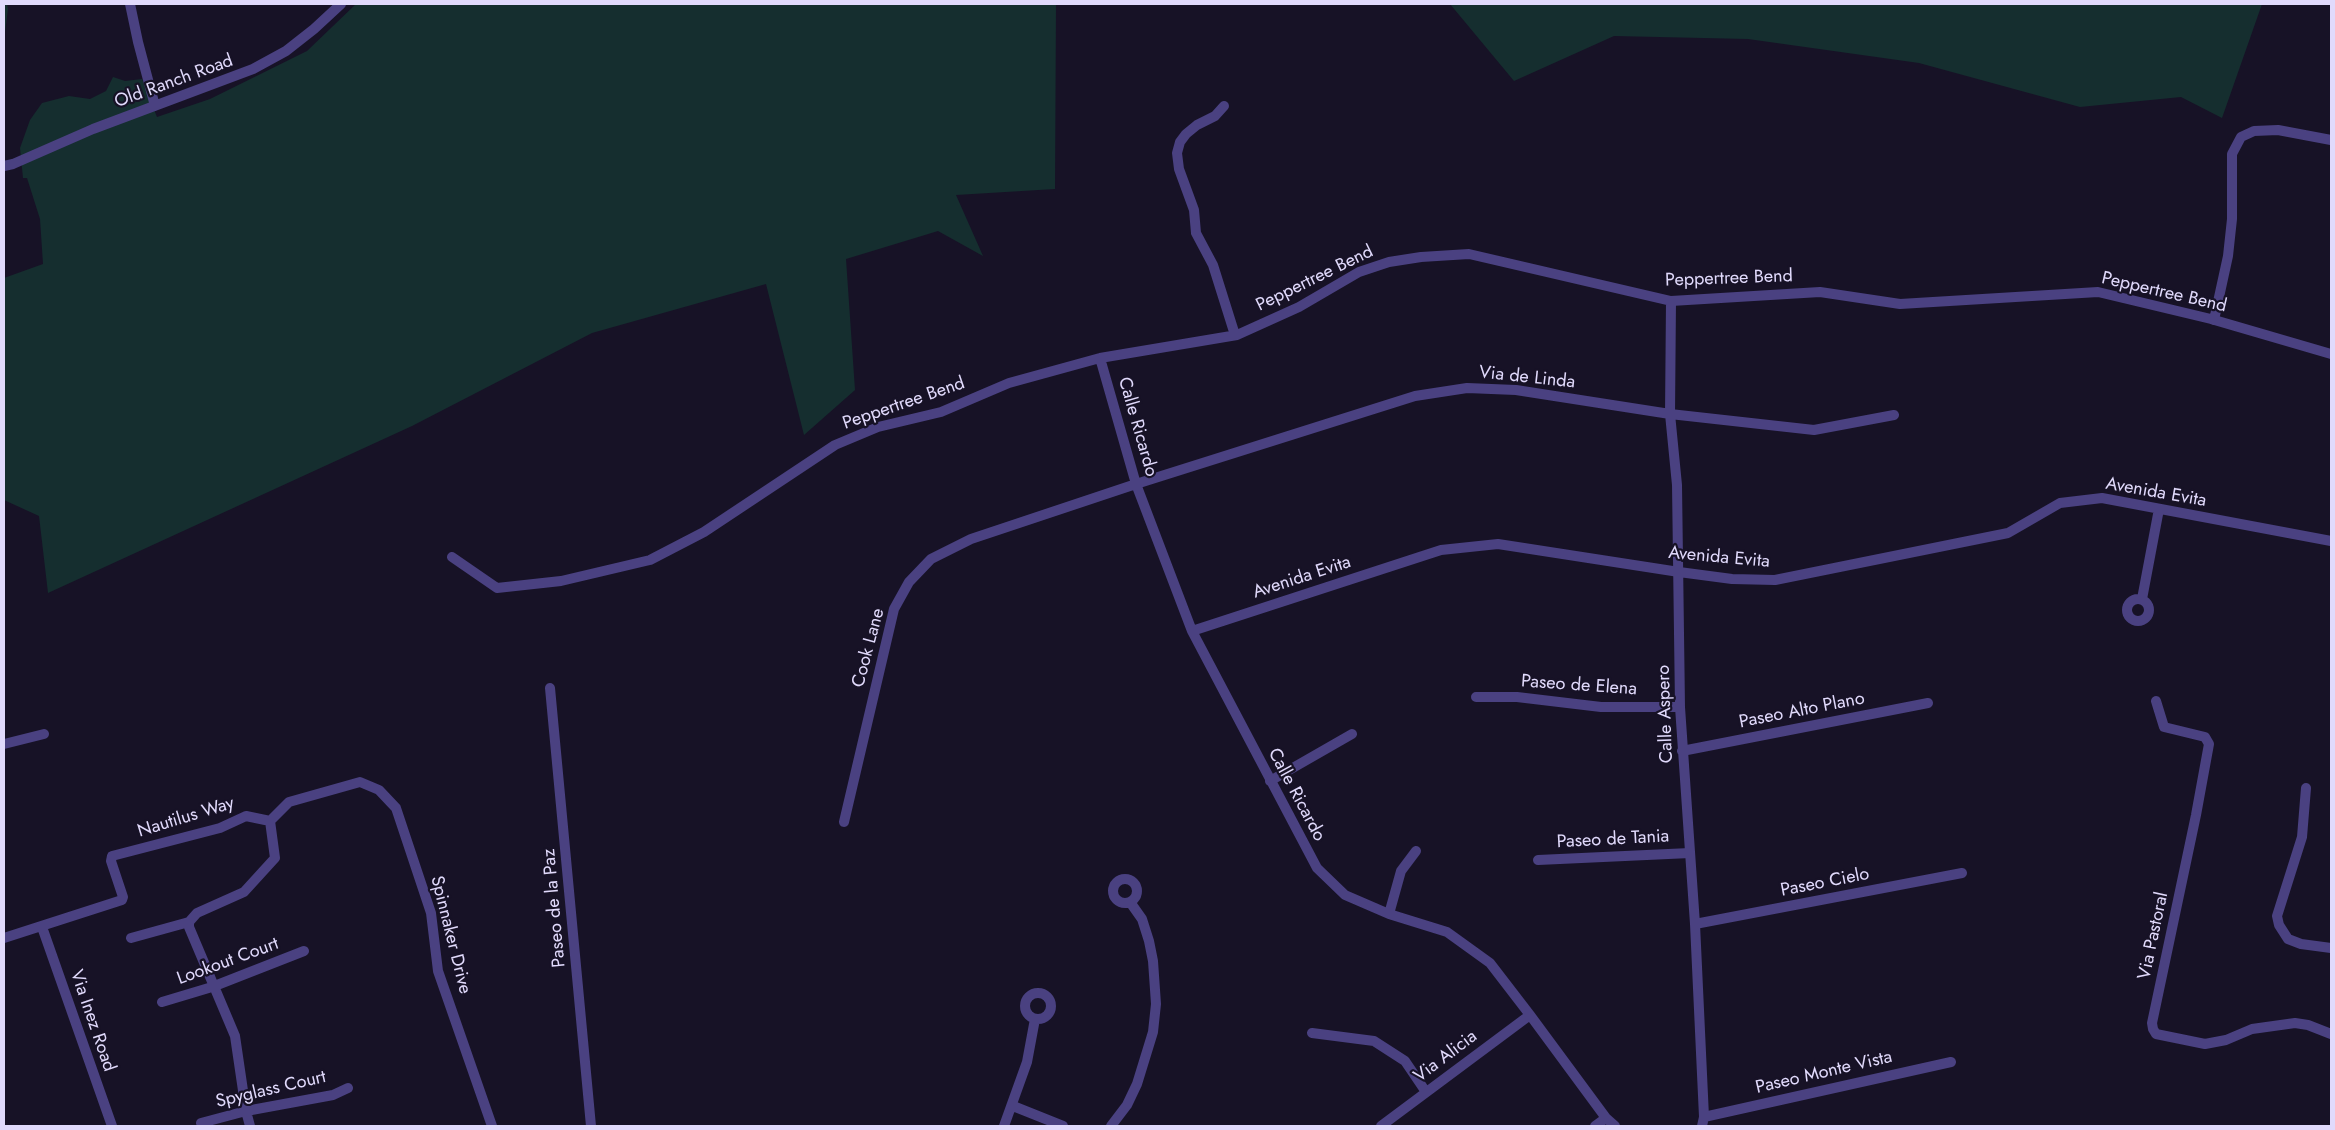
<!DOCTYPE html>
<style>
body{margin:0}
#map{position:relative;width:2335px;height:1130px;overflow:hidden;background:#171226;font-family:Jost,sans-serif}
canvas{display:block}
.frame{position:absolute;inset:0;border:5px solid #e1dafc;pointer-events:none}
</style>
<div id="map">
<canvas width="2335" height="1130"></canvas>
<div class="frame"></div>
</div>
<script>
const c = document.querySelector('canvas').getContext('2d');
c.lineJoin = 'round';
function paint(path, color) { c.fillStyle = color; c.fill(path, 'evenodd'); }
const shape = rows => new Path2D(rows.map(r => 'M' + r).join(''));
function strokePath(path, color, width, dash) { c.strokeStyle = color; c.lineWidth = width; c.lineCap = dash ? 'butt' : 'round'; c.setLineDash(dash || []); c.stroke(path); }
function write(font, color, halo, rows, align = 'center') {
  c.font = font + ' Jost,sans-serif'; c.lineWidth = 4.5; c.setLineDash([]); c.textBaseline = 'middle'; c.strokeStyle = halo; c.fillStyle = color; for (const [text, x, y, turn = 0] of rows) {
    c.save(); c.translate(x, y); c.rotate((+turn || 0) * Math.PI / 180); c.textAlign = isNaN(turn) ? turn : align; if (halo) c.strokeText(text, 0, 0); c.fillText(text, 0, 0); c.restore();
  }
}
paint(shape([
 [4,4,7,4,8,9,4,40],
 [356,4,1056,4,1055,189,956,195,983,256,938,231,846,259,855,390,804,435,766,284,592,333,412,426,48,593,39,516,4,500,4,278,43,264,40,219,27,178,23,178,20,148,30,120,42,103,69,96,90,99,106,91,113,77,125,81,142,79,157,117,210,99,307,51],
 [1450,4,2262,4,2222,118,2181,97,2080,107,1919,63,1748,39,1614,36,1514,81]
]), '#152e2f');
strokePath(shape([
 [130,4,138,42,155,106],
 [1224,106,1215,116,1197,125,1186,134,1180,142,1177,153,1179,169,1194,210,1196,233,1213,265,1235,335],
 [4,166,13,164,93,129,253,69,286,51,314,29,341,4],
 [1671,301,1670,414,1677,485,1680,707,1695,924,1704,1117,1702,1126],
 [2214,320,2228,256,2232,219,2232,154,2241,137,2254,131,2278,130,2331,140],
 [1100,358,1136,484,1192,631,1317,868,1345,895,1389,914,1447,932,1490,963,1530,1015,1606,1118,1615,1126],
 [452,557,497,588,561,581,650,560,704,532,835,445,878,427,941,412,1009,383,1100,358,1237,335,1299,307,1359,272,1389,262,1421,257,1469,254,1671,301,1820,292,1900,304,2098,292,2211,319,2331,354],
 '2127 610a11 11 0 1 1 22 0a11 11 0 1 1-22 0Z',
 [2142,599,2159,509],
 [1192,631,1441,550,1498,544,1679,572,1732,579,1775,580,2008,533,2060,503,2102,498,2331,541],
 [550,688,591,1126],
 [1476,697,1517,697,1601,707,1680,707],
 [2156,701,2164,727,2205,737,2209,744,2196,815,2152,1023,2153,1029,2156,1034,2205,1044,2226,1040,2252,1029,2295,1023,2308,1025,2331,1034],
 [4,744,44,734],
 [1682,751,1928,703],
 [1270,781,1352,734],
 [2306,788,2302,837,2277,916,2279,925,2288,939,2301,944,2331,948],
 [844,822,894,609,909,582,931,559,971,539,1136,484,1415,396,1467,388,1516,390,1670,414,1814,430,1894,415],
 [1538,860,1690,853],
 '1113 891a12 12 0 1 1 24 0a12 12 0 1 1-24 0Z',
 [1389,914,1401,871,1416,851],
 [1695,924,1962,873],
 [42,927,112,1126],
 [4,938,122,900,123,897,111,861,112,856,220,828,246,816,270,821,289,802,360,782,379,790,396,808,431,913,438,971,492,1126],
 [131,938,189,922],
 '1025 1006a13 13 0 1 1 26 0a13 13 0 1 1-26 0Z',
 [162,1002,212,987,304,951],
 [1312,1033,1374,1041,1405,1061,1426,1092],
 [1013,1106,1063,1126],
 [1704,1117,1951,1062],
 [201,1123,246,1111,333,1095,348,1088],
 [250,1126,246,1111,235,1036,189,927,189,922,197,913,244,892,275,858,270,821],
 [1004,1126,1027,1062,1035,1019],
 [1111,1126,1127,1105,1137,1084,1153,1032,1156,1004,1153,961,1149,941,1142,919,1130,902],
 [1381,1126,1530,1015],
 [1595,1126,1606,1118]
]), '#4a4181', 10);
write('18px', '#e1dafc', '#171226', [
 ["Old Ranch Road",174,82,-20],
 ["Peppertree Bend",1315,279,-26],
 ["Peppertree Bend",1729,279,-2],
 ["Peppertree Bend",2164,293,13],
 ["Via de Linda",1527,378,6],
 ["Peppertree Bend",904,404,-19],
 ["Calle Ricardo",1137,427,74],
 ["Avenida Evita",2156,493,10],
 ["Avenida Evita",1719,558,5],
 ["Avenida Evita",1302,578,-18],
 ["Cook Lane",869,648,-75],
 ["Paseo de Elena",1579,686,4],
 ["Paseo Alto Plano",1802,711,-11],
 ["Calle Aspero",1666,714,-92],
 ["Calle Ricardo",1296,795,62],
 ["Nautilus Way",186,818,-17],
 ["Paseo de Tania",1613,840,-3],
 ["Paseo Cielo",1825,883,-11],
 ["Paseo de la Paz",555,908,-95],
 ["Spinnaker Drive",450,935,76],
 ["Via Pastoral",2154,936,-78],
 ["Lookout Court",228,962,-20],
 ["Via Inez Road",92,1021,71],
 ["Via Alicia",1446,1057,-37],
 ["Paseo Monte Vista",1824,1073,-13],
 ["Spyglass Court",271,1090,-13]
]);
</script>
